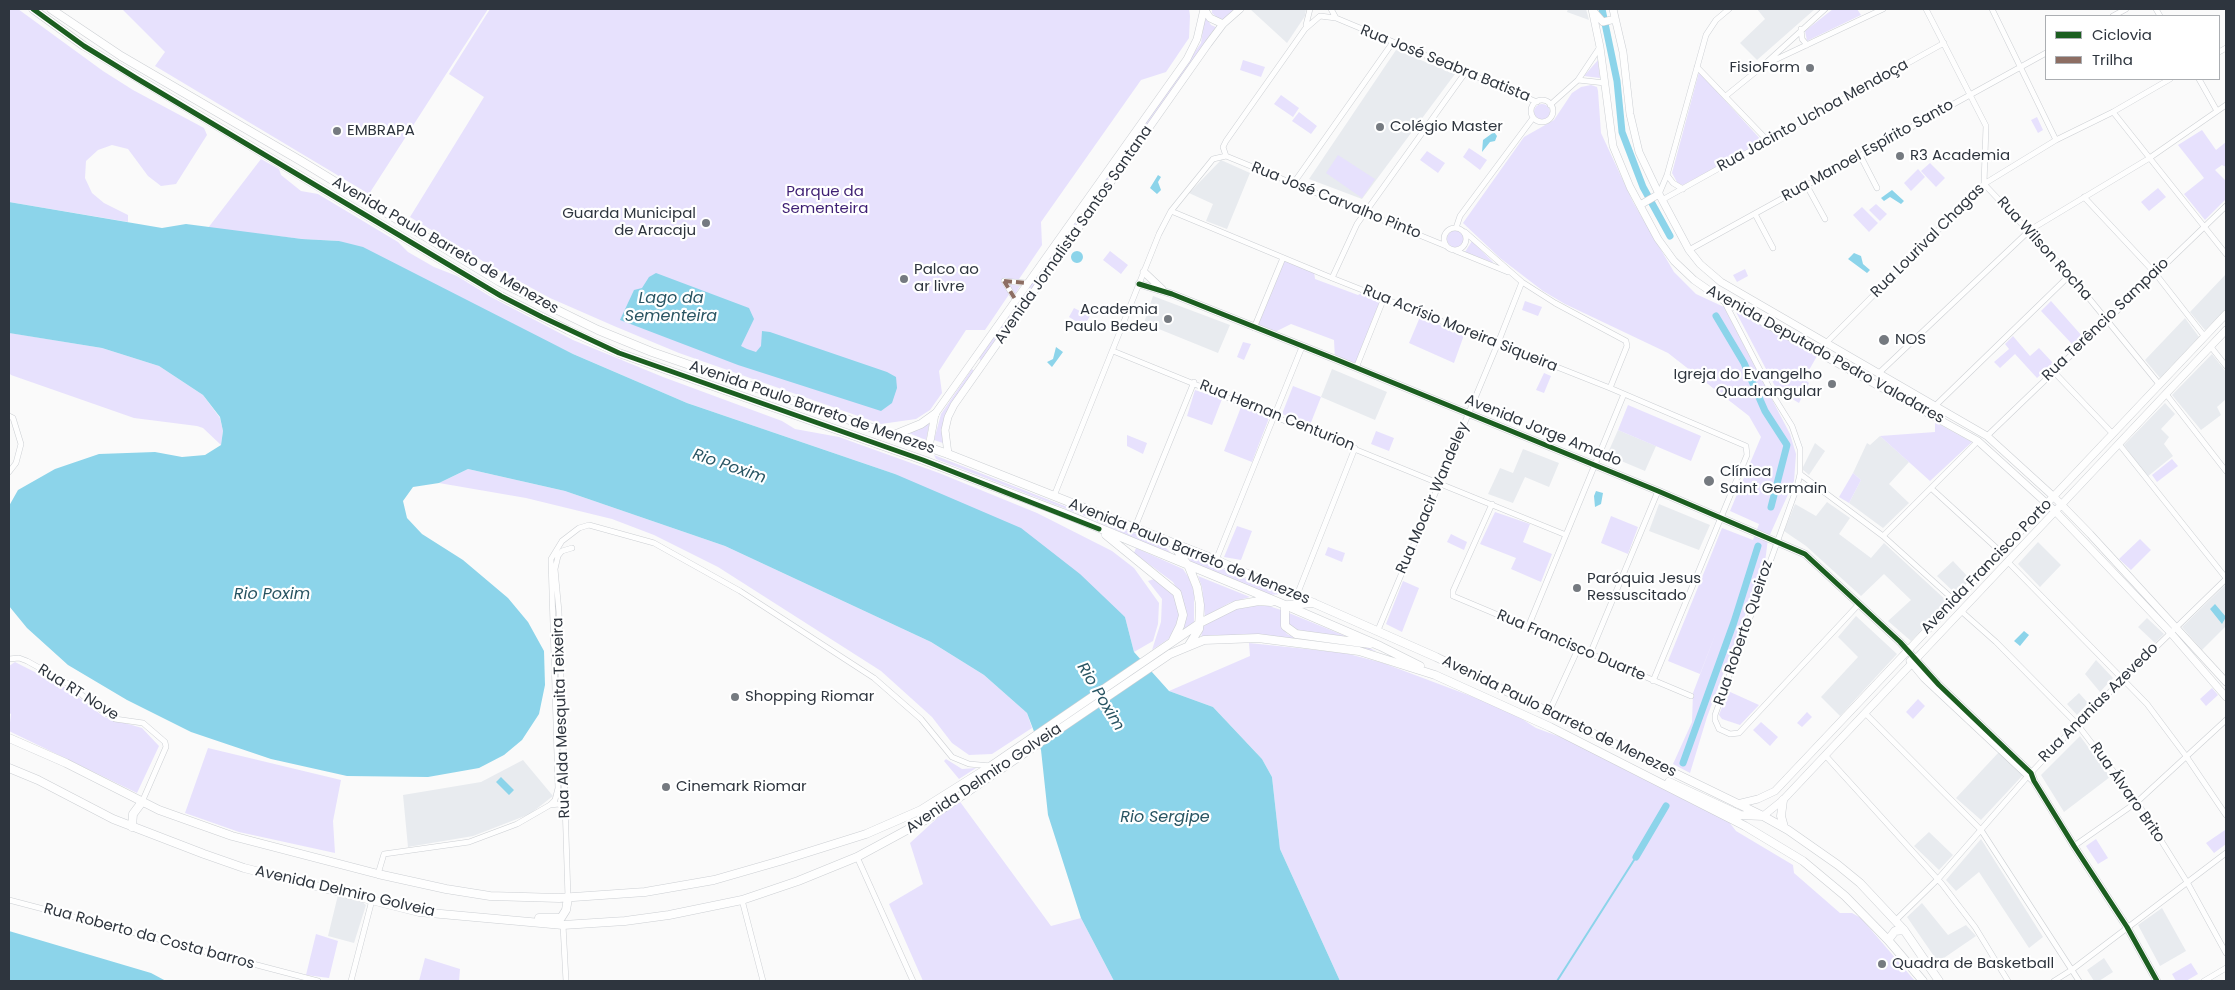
<!DOCTYPE html>
<meta charset="utf-8">
<style>
body{margin:0}
#map{position:relative;width:2235px;height:990px;overflow:hidden;background:#fafafa;font-family:Poppins,sans-serif}
canvas{display:block}
.frame{position:absolute;inset:0;border:10px solid #2e353e;pointer-events:none}
.legend{position:absolute;left:2045px;top:15px;width:175px;height:65px;box-sizing:border-box;background:#fff;border:1px solid #abaeb2;margin:0;padding:6px 9px;list-style:none;font-size:15px;color:#2e353e}
.legend li{display:flex;align-items:center;gap:10px;height:25px}
.legend b{width:25px;border:1px solid #abaeb2}
</style>
<div id="map">
<canvas width="2235" height="990"></canvas>
<div class="frame"></div>
<ul class="legend">
<li><b style="height:6px;background:#1b5e20"></b>Ciclovia</li>
<li><b style="height:6px;background:#8d6e63"></b>Trilha</li>
</ul>
</div>
<script>
const c = document.querySelector('canvas').getContext('2d');
c.lineJoin = 'round';
function paint(path, color) { c.fillStyle = color; c.fill(path, 'evenodd'); }
const shape = rows => new Path2D(rows.map(r => 'M' + r).join(''));
function strokePath(path, color, width, dash) { c.strokeStyle = color; c.lineWidth = width; c.lineCap = dash ? 'butt' : 'round'; c.setLineDash(dash || []); c.stroke(path); }
function write(font, color, halo, rows, align = 'center') {
  c.font = font + ' Poppins,sans-serif'; c.lineWidth = 4.5; c.setLineDash([]); c.textBaseline = 'middle'; c.strokeStyle = halo; c.fillStyle = color; for (const [text, x, y, turn = 0] of rows) {
    c.save(); c.translate(x, y); c.rotate((+turn || 0) * Math.PI / 180); c.textAlign = isNaN(turn) ? turn : align; if (halo) c.strokeText(text, 0, 0); c.fillText(text, 0, 0); c.restore();
  }
}
paint(shape([
 [1250,9,1306,9,1305,16,1287,43],
 [1568,9,1586,9,1589,20,1567,12],
 [1757,9,1815,9,1757,60,1740,43,1765,19],
 [1396,50,1455,74,1362,199,1309,179],
 [1221,160,1250,173,1227,229,1206,221,1213,204,1189,193],
 [2226,274,2226,309,2205,330,2190,312],
 [1153,296,1230,325,1218,353,1144,323],
 [2185,318,2199,337,2160,378,2145,360],
 [2212,354,2226,372,2226,399,2217,407,2221,415,2201,430,2172,395],
 [1332,369,1387,392,1375,420,1321,397],
 [2165,403,2175,414,2161,429,2169,437,2164,444,2173,456,2147,477,2124,445],
 [1618,430,1656,446,1645,471,1607,455],
 [1880,436,1909,462,1889,484,1909,503,1883,528,1849,503,1861,480,1853,473,1867,443,1870,445],
 [1815,443,1825,451,1809,475,1802,469],
 [1523,449,1559,463,1549,487,1525,477,1513,503,1488,494,1500,468,1513,473],
 [1827,502,1850,518,1839,534,1871,558,1884,543,1948,602,1911,641,1888,621,1911,600,1884,574,1861,596,1806,546,1784,531,1795,504,1816,516],
 [1659,504,1710,525,1699,550,1649,531],
 [2038,542,2061,565,2040,587,2018,564],
 [1953,561,1970,579,1956,594,1937,576],
 [2225,585,2226,626,2202,650,2182,627],
 [1856,616,1897,654,1840,716,1821,697,1858,657,1838,637],
 [2147,618,2164,634,2155,643,2138,627],
 [2096,660,2113,678,2100,692,2085,674],
 [2079,693,2088,703,2077,715,2067,704],
 [2080,736,2110,777,2064,812,2041,775],
 [1999,752,2023,775,1981,820,1956,798],
 [523,760,553,796,530,814,473,836,408,847,403,795,481,782],
 [1929,832,1953,855,1939,870,1914,846],
 [1981,839,2043,937,2029,948,1979,872,1956,891,1946,880],
 [338,895,360,900,366,905,354,943,328,936],
 [1922,903,1948,935,1966,925,1976,936,1938,962,1907,917],
 [2162,908,2186,951,2160,966,2138,925],
 [2104,958,2113,972,2099,981,2094,981,2087,970]
]), '#e8ebef');
paint(shape([
 [9,9,18,9,103,71,133,90,204,128,207,135,176,184,161,186,148,176,128,149,112,145,98,150,86,161,85,178,92,193,104,203,128,215,128,222,9,202],
 [122,9,488,9,369,194,155,66,165,52],
 [490,9,1189,9,1190,16,1189,38,1166,72,1141,80,1041,222,1042,245,1015,285,1020,286,1015,294,1012,290,985,330,966,330,939,371,942,393,930,410,916,419,881,424,679,353,614,326,550,298,491,266,410,217,484,97,449,74],
 [1212,9,1236,9,1221,21,1212,13],
 [1833,9,1857,9,1861,15,1807,41,1805,31],
 [1205,16,1211,25,1218,28,981,361,979,358,1201,43],
 [1243,60,1265,67,1261,77,1240,70],
 [1598,60,1600,78,1584,76],
 [1699,72,1763,142,1683,185,1678,184,1672,173],
 [1591,85,1597,87,1598,91,1601,133,1633,202,1674,272,1696,294,1724,307,1790,434,1796,454,1794,481,1768,539,1765,562,1707,717,1690,773,1673,764,1692,722,1693,693,1717,630,1700,674,1668,661,1722,528,1753,540,1759,524,1730,511,1761,437,1749,416,1668,353,1565,304,1543,291,1500,258,1463,223,1524,137,1554,120,1572,93,1581,87],
 [1281,95,1299,108,1293,117,1274,104],
 '1534 112a8 8 0 1 1 16 0a8 8 0 1 1-16 0Z',
 [1299,112,1317,126,1311,134,1292,121],
 [2037,117,2043,130,2038,133,2031,120],
 [2202,130,2216,150,2226,142,2226,167,2222,165,2215,170,2226,181,2226,199,2205,220,2184,194,2204,178,2178,145],
 [1469,148,1487,160,1480,170,1463,157],
 [1427,151,1445,163,1438,173,1420,160],
 [1338,155,1375,179,1362,198,1326,173],
 [261,159,279,169,281,175,301,191,318,194,398,242,408,252,434,267,457,276,491,297,573,340,663,377,782,421,795,429,839,437,939,473,1037,513,1112,551,1134,568,1159,603,1158,624,1153,641,1134,652,1125,617,895,474,687,403,573,354,339,241,302,239,208,228],
 [1930,163,1945,178,1936,187,1921,171],
 [1918,169,1925,177,1911,191,1904,183],
 [2158,188,2166,197,2149,211,2141,202],
 [1876,204,1887,214,1880,221,1869,210],
 [1862,207,1878,223,1869,232,1853,215],
 '1447 239a9 9 0 1 1 18 0a9 9 0 1 1-18 0Z',
 [1472,241,1494,263,1465,252],
 [1110,251,1128,265,1121,274,1103,260],
 [1283,258,1314,271,1315,279,1358,295,1366,291,1384,298,1356,368,1335,359,1334,340,1291,324,1271,334,1254,328],
 [1745,269,1748,276,1737,282,1733,275],
 [1525,301,1542,307,1538,316,1522,310],
 [2051,301,2082,336,2073,345,2041,311],
 [1074,308,1090,316,1084,326,1069,317],
 [1736,312,1817,356,1804,379,1809,383,1799,403,1777,390],
 [1420,317,1464,335,1454,363,1409,343],
 [10,333,102,348,159,366,203,395,220,418,223,431,221,445,203,428,197,426,134,418,11,375,9,373],
 [2013,336,2030,356,2039,348,2053,363,2037,378,2015,354,2000,368,1994,362,2009,349,2005,344],
 [1243,342,1251,344,1244,360,1237,357],
 [972,369,975,372,944,428,943,443,934,440,941,414],
 [1544,373,1551,376,1544,393,1536,390],
 [1293,386,1321,397,1310,425,1282,414],
 [1195,390,1222,399,1212,425,1187,416],
 [1628,405,1701,436,1691,461,1618,430],
 [1241,407,1269,418,1252,462,1224,451],
 [930,421,926,440,906,432],
 [1935,422,1972,442,1930,481,1880,436,1935,432],
 [1376,431,1394,438,1389,451,1371,444],
 [1127,435,1147,443,1143,454,1127,446],
 [934,455,1162,544,1175,557,1090,518,936,459],
 [2172,459,2178,466,2157,482,2152,475],
 [468,469,565,491,725,546,931,642,984,675,1027,713,1032,728,992,754,969,755,952,743,932,717,881,671,718,567,654,535,612,519,526,498,439,483],
 [1853,473,1861,480,1849,503,1839,497],
 [1495,512,1530,524,1523,542,1552,554,1541,582,1511,569,1516,558,1480,544],
 [1611,516,1638,527,1628,554,1601,543],
 [1237,526,1252,531,1241,560,1224,557],
 [1451,534,1467,542,1464,550,1447,542],
 [2140,539,2151,550,2131,570,2119,559],
 [1328,547,1345,553,1342,562,1325,555],
 [1136,548,1183,569,1189,578,1194,591,1194,624,1181,633,1178,591,1173,582,1134,553],
 [1185,553,1282,594,1268,595,1192,563],
 [1198,576,1250,597,1229,603,1205,617,1202,587],
 [1157,578,1175,594,1180,611,1179,619,1170,638,1152,650,1161,622,1162,599,1148,581],
 [1403,581,1419,588,1402,632,1386,624],
 [1245,605,1269,606,1281,610,1281,625,1287,634,1297,639,1367,647,1376,651,1250,635,1215,635,1201,637,1203,627,1209,622,1225,613],
 [1289,613,1350,638,1297,632,1289,627,1287,620],
 [1249,643,1345,653,1383,663,1508,710,1536,728,1574,742,1729,822,1736,831,1793,865,1794,873,1840,913,1852,913,1861,918,1915,981,1340,981,1280,849,1272,777,1262,759,1213,707,1169,691,1250,656],
 [15,662,68,689,104,717,142,728,159,746,137,793,9,731,11,714,9,713,9,666],
 [2212,688,2218,695,2206,706,2200,699],
 [1728,691,1759,705,1740,725,1722,719,1719,715],
 [1918,699,1925,706,1913,719,1906,712],
 [1807,712,1812,717,1802,727,1797,723],
 [1761,722,1778,737,1770,746,1753,730],
 [208,748,341,780,333,821,335,853,239,832,185,813],
 [946,759,962,769,976,768,959,779,944,761],
 [958,799,1051,926,1081,918,1114,981,923,981,889,904,923,884,910,843],
 [2225,830,2226,844,2214,853,2206,843],
 [2096,839,2108,858,2098,864,2086,846],
 [316,934,338,941,329,978,306,975],
 [425,958,460,969,459,981,419,981],
 [2191,963,2198,974,2186,981,2176,981,2172,974]
]), '#e7e1fd');
paint(shape([
 [1494,132,1497,136,1495,141,1490,142,1482,152,1483,140],
 [1158,175,1161,177,1158,182,1161,190,1157,194,1150,188],
 [1892,190,1904,201,1901,204,1890,197,1884,201,1881,198],
 [9,202,162,228,186,224,302,239,339,241,363,247,573,354,687,403,895,474,1021,528,1080,574,1125,617,1134,652,1169,691,1213,707,1262,759,1272,777,1280,849,1340,981,1114,981,1081,918,1048,815,1041,750,1027,713,984,675,931,642,725,546,565,491,468,469,439,483,413,487,403,501,407,518,422,534,463,560,508,598,528,622,544,651,545,685,539,714,522,740,504,755,479,768,428,777,347,776,271,759,191,732,127,700,68,665,27,628,9,606,9,506,18,490,55,469,99,454,155,452,182,457,205,455,221,445,223,431,220,417,203,395,159,366,102,348,9,333],
 '1071 257a6 6 0 1 1 12 0a6 6 0 1 1-12 0Z',
 [1854,253,1861,256,1863,264,1870,270,1867,273,1848,259],
 [656,273,749,308,754,319,741,346,747,349,756,352,761,346,762,331,770,332,887,372,896,377,897,388,892,403,881,411,738,365,620,320,634,290,642,288,649,277],
 [1056,347,1063,352,1052,367,1047,362,1053,359],
 [1596,491,1603,493,1601,504,1595,507,1594,496],
 [2215,604,2226,617,2222,624,2210,609],
 [2024,631,2029,635,2020,646,2014,641],
 [501,777,514,790,509,795,496,782],
 [9,931,151,973,166,981,9,981]
]), '#8cd4ea');
strokePath(shape([
 [1557,981,1636,857]
]), '#8cd4ea', 2);
strokePath(shape([
 [1602,9,1617,81,1622,132,1643,187,1670,236],
 [1716,316,1744,363,1765,411,1787,445,1771,507],
 [1683,763,1734,622,1758,546],
 [1636,857,1666,806]
]), '#8cd4ea', 7);
const street = shape([
 [1331,9,1336,18,1537,102],
 [1926,9,1986,126,1984,184,2070,275,2159,384],
 [1992,9,2056,140],
 [2156,9,2160,16],
 [2113,16,2126,9],
 [1306,25,1310,9],
 [1801,29,1802,39,1807,45],
 [2219,52,2226,48],
 [1767,62,1825,9],
 [1697,67,1768,141],
 [2199,79,2217,111],
 [1578,80,1605,83],
 [1727,95,1764,65,1883,9],
 '1531 111a11 11 0 1 1 22 0a11 11 0 1 1-22 0Z',
 [1550,105,1578,80,1600,47],
 [2113,112,2226,254],
 [1226,156,1223,147,1226,141,1305,29,1320,16,1336,18],
 [1861,157,1877,188],
 [1667,175,1673,183,1683,189],
 [1293,184,1393,42],
 [1807,186,1825,219],
 [1659,194,1667,175,1706,35,1716,20,1729,9],
 [2084,197,2155,273,2205,337],
 [1662,200,1944,43],
 [1171,211,1332,278,1610,388,1746,446,1747,455,1653,681],
 [1755,214,1773,248],
 '1444 239a11 11 0 1 1 22 0a11 11 0 1 1-22 0Z',
 [1456,228,1460,216,1533,118],
 [1465,232,1522,282,1555,303,1626,341,1627,346,1610,388],
 [1689,250,2046,53],
 [1456,251,1508,272],
 [1332,278,1357,224,1465,73],
 [1004,281,1026,283],
 [1004,281,1015,299],
 [1724,301,1774,397,1792,426,1800,449,1800,474,1797,487,1715,715,1715,720,1719,729,1730,734,1739,733,1859,604],
 [1254,328,1283,258],
 [1826,343,1984,184,2056,140,2113,112,2170,79],
 [2211,347,2226,366],
 [1113,351,1566,535],
 [1356,368,1384,298],
 [2054,372,2113,434],
 [1879,373,2030,230,2148,159,2226,105],
 [2166,394,2226,471],
 [1935,406,2070,275],
 [9,416,13,418,21,444,16,463,9,472],
 [1987,436,2226,206],
 [2119,444,2226,578],
 [1800,474,1883,536,1955,601],
 [1932,489,2002,553],
 [1054,496,1159,234,1171,211,1213,159,1226,156,1446,246],
 [1492,504,1453,591,1453,596,1691,696],
 [1135,527,1194,382],
 [1883,536,1978,441],
 [1216,560,1302,347],
 [2008,562,2147,704,2186,756,2226,815],
 [1297,595,1355,448],
 [1961,611,1996,642,2077,724,2137,802,2187,882,2226,953],
 [1528,627,1624,394],
 [1378,630,1498,343,1522,282],
 [1590,654,1658,491],
 [9,659,19,658,27,661,72,686,92,704,115,719,143,723,165,742,166,747,142,802],
 [1549,712,1578,649],
 [1865,713,1981,830,2079,981],
 [1825,755,1942,884,1975,927,2008,981],
 [550,805,555,800,558,788,551,559,562,541,579,528,589,525,654,543,740,591,874,678,921,719,952,757,969,764,991,766],
 [2074,846,2137,802,2226,720],
 [857,857,913,981],
 [378,874,384,854,469,842,517,824,550,805,559,804,564,809],
 [568,898,559,612,555,569,558,556,562,551,572,548],
 [9,900,318,981],
 [742,900,763,981],
 [1896,920,1938,879,2027,777,2077,724,2226,579],
 [563,925,566,981],
 [351,981,372,900],
 [2054,981,2073,969,2226,853],
 [2204,981,2226,968]
]);
const secondary = shape([
 [1204,9,1210,18,1223,24],
 [1592,9,1600,47,1613,146,1630,187,1658,239,1674,261,1694,280,1723,300,1978,441,2055,511,2170,632,2226,697],
 [1613,9,1623,52,1630,114,1639,152,1659,194,1689,250,1700,264,1721,282,1987,436,2054,497,2090,534,2226,682],
 [1595,13,1603,22,1615,19],
 [1640,205,1659,194],
 [1144,272,1162,289],
 [1139,284,1172,294,1335,359,1658,491,1805,554,1900,642,1939,685,2031,773,2034,781,2074,846,2127,927,2157,981],
 [929,447,935,414,1187,59,1197,39,1204,9],
 [948,454,945,430,948,417,954,405,1208,44,1223,24,1240,9],
 [1910,661,1924,678,2034,781],
 [1737,804,1758,799,1775,791,2226,314],
 [1763,816,1783,800,2226,330]
]);
const primary = shape([
 [33,9,84,46,319,187,501,296,568,330,619,353,923,460,1063,513,1285,605,1380,646,1420,666],
 [51,9,121,56,301,161,500,282,598,330,652,352,948,454,1216,560,1436,657,1763,816,1788,830,1838,865,1860,883,1904,930,1939,981],
 [894,435,921,424,935,414],
 [1106,535,1177,593,1183,615,1180,626,1173,640],
 [1173,544,1189,567,1197,587,1200,605,1199,629,1189,645],
 [1285,605,1285,626,1296,634,1370,644],
 [1288,605,1314,603],
 [9,738,66,763,159,810,232,836,378,874,446,889,490,896,559,898,645,892,714,880,780,861,866,834,921,810,991,766,1200,623,1236,605,1259,601,1271,602],
 [9,768,38,780,113,819,204,854,244,868,419,912,563,925,625,921,669,915,742,900,798,881,857,857,929,818,1170,654,1204,640,1258,638,1359,651,1435,675,1550,727,1745,826,1803,861,1845,896,1888,940,1923,981],
 [1669,782,1740,815,1763,816],
 [1783,800,1781,816,1784,827],
 [132,827,133,814,142,802],
 [539,918,561,918,566,910,568,898],
 [1888,940,1895,931,1904,930]
]);
strokePath(street, '#cccfd3', 6);
strokePath(secondary, '#cccfd3', 8);
strokePath(primary, '#cccfd3', 9);
strokePath(street, '#fefefe', 5);
strokePath(secondary, '#fefefe', 7);
strokePath(primary, '#fefefe', 8);
strokePath(shape([
 [1004,281,1026,283],
 [1004,281,1015,299]
]), '#8d6e63', 4, [8, 4]);
strokePath(shape([
 [33,9,84,46,136,78,501,296,542,317,619,353,923,460,1099,529],
 [1139,284,1172,294,1335,359,1658,491,1805,554,1900,642,1939,685,2031,773,2034,781,2074,846,2127,927,2157,981]
]), '#1b5e20', 5);
for (const [x, y, r, color] of [
 [1810,68,5,"#757a80"],
 [1380,127,5,"#757a80"],
 [337,131,5,"#757a80"],
 [1900,156,5,"#757a80"],
 [706,223,5,"#757a80"],
 [904,279,5,"#757a80"],
 [1168,319,5,"#757a80"],
 [1884,340,6,"#757a80"],
 [1832,384,5,"#757a80"],
 [1709,481,6,"#757a80"],
 [1577,588,5,"#757a80"],
 [735,697,5,"#757a80"],
 [666,787,5,"#757a80"],
 [1882,964,5,"#757a80"]
]) { const dot = new Path2D(); dot.arc(x, y, r, 0, 2 * Math.PI); c.fillStyle = color; c.fill(dot); strokePath(dot, '#fff', 2); }
write('15px', '#2e353e', '#fff', [
 ["Rua José Seabra Batista",1445,64,22],
 ["Rua Jacinto Uchoa Mendoça",1813,116,-29],
 ["Rua Manoel Espírito Santo",1868,151,-29],
 ["Rua José Carvalho Pinto",1336,201,22],
 ["Avenida Jornalista Santos Santana",1074,235,-55],
 ["Rua Lourival Chagas",1928,241,-45],
 ["Avenida Paulo Barreto de Menezes",445,246,30],
 ["Rua Wilson Rocha",2044,249,48],
 ["Rua Terêncio Sampaio",2106,320,-44],
 ["Rua Acrísio Moreira Siqueira",1460,329,22],
 ["Avenida Deputado Pedro Valadares",1825,355,29],
 ["Avenida Paulo Barreto de Menezes",812,408,19],
 ["Rua Hernan Centurion",1277,416,22],
 ["Avenida Jorge Amado",1543,431,22],
 ["Rua Moacir Wandeley",1433,498,-67],
 ["Avenida Paulo Barreto de Menezes",1189,552,22],
 ["Avenida Francisco Porto",1987,567,-46],
 ["Rua Roberto Queiroz",1744,633,-71],
 ["Rua Francisco Duarte",1571,646,23],
 ["Rua RT Nove",78,693,32],
 ["Rua Ananias Azevedo",2099,703,-45],
 ["Avenida Paulo Barreto de Menezes",1559,717,26],
 ["Rua Alda Mesquita Teixeira",562,718,-92],
 ["Avenida Delmiro Golveia",984,779,-34],
 ["Rua Álvaro Brito",2127,793,55],
 ["Avenida Delmiro Golveia",345,892,13],
 ["Rua Roberto da Costa barros",149,937,15]
]);
write('15px', '#2e353e', '#fff', [
 ["FisioForm",1800,68,"right"],
 ["Colégio Master",1390,127],
 ["EMBRAPA",347,131],
 ["R3 Academia",1910,156],
 ["Guarda Municipal",696,214,"right"],
 ["de Aracaju",696,231,"right"],
 ["Palco ao",914,270],
 ["ar livre",914,287],
 ["Academia",1158,310,"right"],
 ["Paulo Bedeu",1158,327,"right"],
 ["NOS",1895,340],
 ["Igreja do Evangelho",1822,375,"right"],
 ["Quadrangular",1822,392,"right"],
 ["Clínica",1720,472],
 ["Saint Germain",1720,489],
 ["Paróquia Jesus",1587,579],
 ["Ressuscitado",1587,596],
 ["Shopping Riomar",745,697],
 ["Cinemark Riomar",676,787],
 ["Quadra de Basketball",1892,964]
], 'left');
write('15px', '#3e1f73', '#fff', [
 ["Parque da",825,192],
 ["Sementeira",825,209]
]);
write('italic 16px', '#285462', '#fff', [
 ["Lago da",671,299],
 ["Sementeira",671,317],
 ["Rio Poxim",729,467,19],
 ["Rio Poxim",272,595],
 ["Rio Poxim",1100,697,59],
 ["Rio Sergipe",1165,818]
]);
</script>
